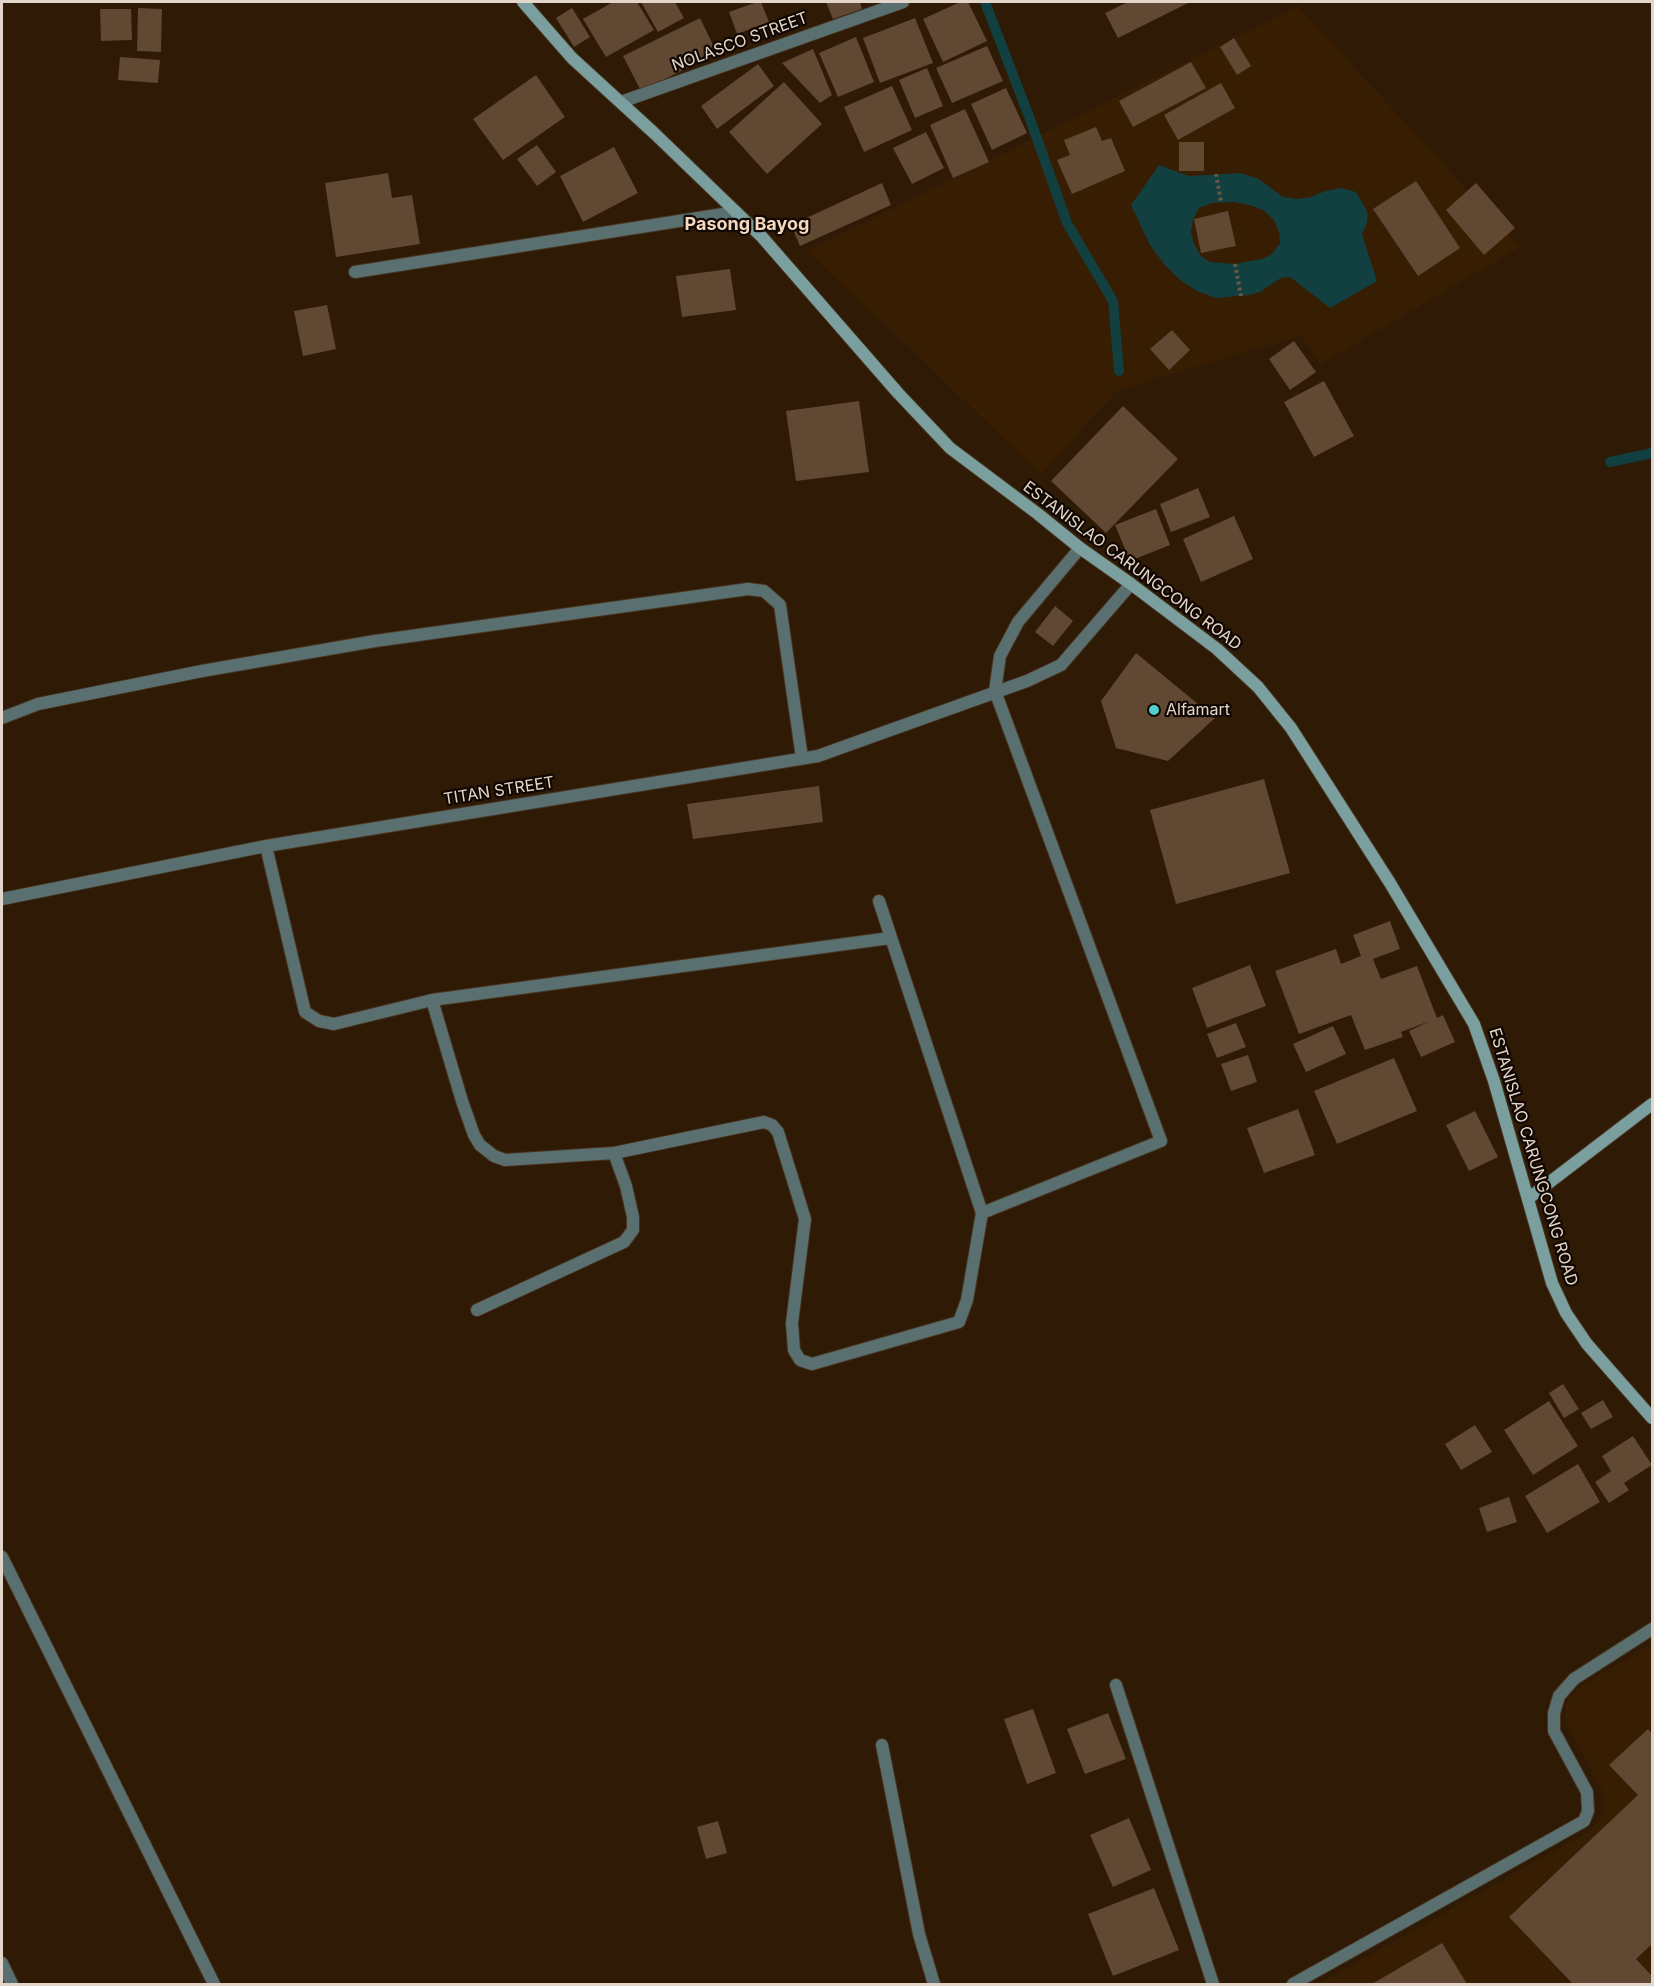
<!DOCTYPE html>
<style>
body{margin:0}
#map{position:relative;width:1654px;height:1986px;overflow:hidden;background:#2e1a05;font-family:Inter,sans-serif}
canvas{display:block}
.frame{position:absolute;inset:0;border:3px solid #e3d5c9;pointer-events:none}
</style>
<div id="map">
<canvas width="1654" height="1986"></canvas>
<div class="frame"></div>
</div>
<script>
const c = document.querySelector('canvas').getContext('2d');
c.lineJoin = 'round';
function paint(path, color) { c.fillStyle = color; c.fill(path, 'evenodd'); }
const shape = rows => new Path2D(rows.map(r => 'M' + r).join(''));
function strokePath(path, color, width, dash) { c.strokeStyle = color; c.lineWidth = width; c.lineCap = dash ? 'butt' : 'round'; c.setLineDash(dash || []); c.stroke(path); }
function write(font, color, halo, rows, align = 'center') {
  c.font = font + ' Inter,sans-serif'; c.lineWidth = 4.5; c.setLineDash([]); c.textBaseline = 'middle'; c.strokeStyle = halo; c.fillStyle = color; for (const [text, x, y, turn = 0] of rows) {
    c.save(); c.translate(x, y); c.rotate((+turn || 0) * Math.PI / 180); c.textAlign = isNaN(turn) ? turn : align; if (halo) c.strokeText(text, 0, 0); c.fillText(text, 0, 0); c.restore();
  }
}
paint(shape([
 [1298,6,1520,247,1320,365,1301,336,1118,390,1041,474,807,251],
 [1652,1643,1652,1984,1318,1984,1591,1830,1604,1813,1604,1794,1564,1720,1567,1700,1581,1686]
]), '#371d02');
paint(shape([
 [1159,165,1189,176,1241,173,1259,179,1283,197,1297,199,1311,197,1325,191,1341,188,1356,192,1368,213,1367,223,1362,234,1377,281,1330,308,1290,277,1281,278,1260,292,1249,295,1216,298,1197,291,1180,280,1164,264,1150,245,1131,205],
 [1234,202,1249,205,1263,210,1274,220,1279,232,1280,243,1272,254,1262,259,1235,264,1210,262,1201,256,1194,244,1191,232,1193,220,1199,208,1212,203]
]), '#123f3f');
strokePath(shape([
 [985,2,1030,119,1067,223,1113,301,1119,371],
 [1610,462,1652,453]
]), '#123f3f', 10);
paint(shape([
 [613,2,637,2,654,30,606,57,583,19],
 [641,2,675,2,684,18,658,32],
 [757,2,761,2,769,22,737,34,729,12],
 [826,2,860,2,862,9,833,19],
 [960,2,968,2,987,41,943,62,923,19],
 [1128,2,1190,2,1118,38,1105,13],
 [138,8,162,9,161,52,137,51],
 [572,8,590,37,574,47,556,18],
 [100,9,131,9,132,40,101,41],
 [700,18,717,53,641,91,623,56],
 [915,18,933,63,880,83,863,38],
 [856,37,874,82,838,97,819,53],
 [1234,38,1251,66,1237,75,1220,47],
 [987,46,1003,81,952,103,936,68],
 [813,49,832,95,820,103,782,63],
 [120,57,160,60,158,83,118,80],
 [1191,62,1206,88,1133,127,1119,101],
 [758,64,774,86,717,129,701,106],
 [927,68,943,106,915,118,899,80],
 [536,75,565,117,503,160,473,119],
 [784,82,822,124,767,174,729,132],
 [1221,83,1235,108,1178,140,1164,115],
 [892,86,912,130,864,152,844,107],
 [1006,88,1027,133,992,150,971,104],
 [965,109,989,162,953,178,930,125],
 [1096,127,1102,141,1111,138,1125,171,1072,194,1057,160,1070,155,1064,140],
 [926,132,944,168,912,184,893,148],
 [1179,142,1204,142,1204,171,1179,171],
 [537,145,556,172,537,186,517,159],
 [614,147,638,193,583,222,560,176],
 [388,173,392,198,412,195,420,244,336,257,325,183],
 [1416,181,1460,248,1418,276,1373,209],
 [882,183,891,205,800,246,791,225],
 [1476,183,1515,228,1484,255,1446,210],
 [1228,211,1236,246,1201,253,1194,219],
 [730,269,736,310,682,317,676,276],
 [327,305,336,349,303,356,294,311],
 [1172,330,1190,350,1169,370,1150,349],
 [1294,341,1316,372,1290,390,1269,359],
 [1324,381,1354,436,1314,457,1284,402],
 [859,401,869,472,796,481,786,411],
 [1123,406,1178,459,1106,533,1051,481],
 [1198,488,1210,517,1171,532,1160,504],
 [1156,509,1170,545,1130,561,1115,525],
 [1234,516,1253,559,1201,582,1183,539],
 [1055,606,1073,621,1053,646,1035,632],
 [1136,653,1215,718,1168,761,1116,748,1101,701],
 [1264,779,1290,873,1176,904,1150,810],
 [819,786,823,822,693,839,687,804],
 [1390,921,1400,949,1373,959,1381,979,1417,966,1437,1018,1443,1015,1455,1042,1421,1057,1409,1031,1430,1021,1401,1032,1403,1037,1365,1050,1351,1015,1299,1034,1275,971,1336,949,1341,964,1361,956,1353,935],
 [1250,965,1266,1006,1207,1028,1192,988],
 [1236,1023,1246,1047,1217,1058,1207,1034],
 [1333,1026,1346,1054,1306,1072,1293,1044],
 [1248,1055,1257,1082,1231,1091,1221,1064],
 [1394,1058,1417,1111,1337,1144,1314,1091],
 [1298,1109,1315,1155,1264,1173,1247,1128],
 [1475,1111,1498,1157,1469,1171,1446,1125],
 [1563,1384,1579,1409,1564,1418,1549,1393],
 [1603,1400,1613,1417,1591,1429,1581,1413],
 [1549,1401,1578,1446,1533,1475,1504,1430],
 [1475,1425,1492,1452,1461,1470,1445,1444],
 [1633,1436,1652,1465,1624,1483,1629,1490,1609,1503,1595,1482,1611,1471,1602,1456],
 [1578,1464,1600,1502,1547,1533,1525,1496],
 [1509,1497,1517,1522,1487,1532,1479,1508],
 [1033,1709,1056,1773,1027,1784,1004,1719],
 [1108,1713,1126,1759,1085,1774,1067,1729],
 [1648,1729,1652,1734,1652,1944,1636,1959,1652,1976,1652,1983,1573,1984,1509,1917,1638,1795,1609,1765],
 [1129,1818,1151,1870,1113,1887,1090,1835],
 [718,1821,727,1853,706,1859,697,1827],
 [1154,1888,1179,1950,1113,1976,1088,1914],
 [1442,1943,1467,1984,1372,1984]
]), '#604833');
const street = shape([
 [621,102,903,2],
 [355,272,736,212],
 [2,718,38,704,202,671,375,641,748,589,764,591,780,605,802,758],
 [266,846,305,1012,319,1021,334,1024,432,1000,890,938],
 [2,899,266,846,818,756,1027,681,1061,665,1131,584],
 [432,1000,462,1101,474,1135,480,1145,494,1156,505,1160,614,1153,764,1122,772,1125,778,1132,805,1219,792,1323,794,1350,800,1360,812,1364,959,1322,967,1300,982,1213,879,901],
 [982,1213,1161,1141,995,691,1000,656,1018,622,1080,548],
 [477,1310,624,1242,633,1230,633,1217,626,1186,614,1153],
 [2,1557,214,1984],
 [1116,1685,1213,1984],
 [882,1745,919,1934,934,1984],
 [2,1963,12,1984],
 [1293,1984,1584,1821,1588,1811,1587,1792,1554,1731,1554,1713,1559,1696,1574,1679,1652,1629]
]);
const secondary = shape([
 [523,2,572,58,654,133,762,237,898,393,950,448,1038,514,1080,548,1131,584,1217,649,1258,687,1291,728,1390,883,1474,1024,1494,1081,1552,1283,1566,1313,1587,1344,1652,1418],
 [1529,1198,1652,1104]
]);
strokePath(street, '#473420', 14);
strokePath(secondary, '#473420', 14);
strokePath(shape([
 [1216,174,1221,202],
 [1235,264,1241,296]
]), '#695745', 4, [3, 3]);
strokePath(street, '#5a7070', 12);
strokePath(secondary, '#7a9f9e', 12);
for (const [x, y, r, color] of [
 [1154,710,6,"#52cdcc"]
]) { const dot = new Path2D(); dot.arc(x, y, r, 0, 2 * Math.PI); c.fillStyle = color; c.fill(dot); strokePath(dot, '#100702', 2); }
write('16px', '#e3d5c9', '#100702', [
 ["NOLASCO STREET",740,42,-20],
 ["ESTANISLAO CARUNGCONG ROAD",1132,566,37],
 ["TITAN STREET",499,791,-9],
 ["ESTANISLAO CARUNGCONG ROAD",1533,1157,73]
]);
write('16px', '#e3d5c9', '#100702', [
 ["Alfamart",1166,710]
], 'left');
write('bold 18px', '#f5d9bf', '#100702', [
 ["Pasong Bayog",747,225]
]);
</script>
